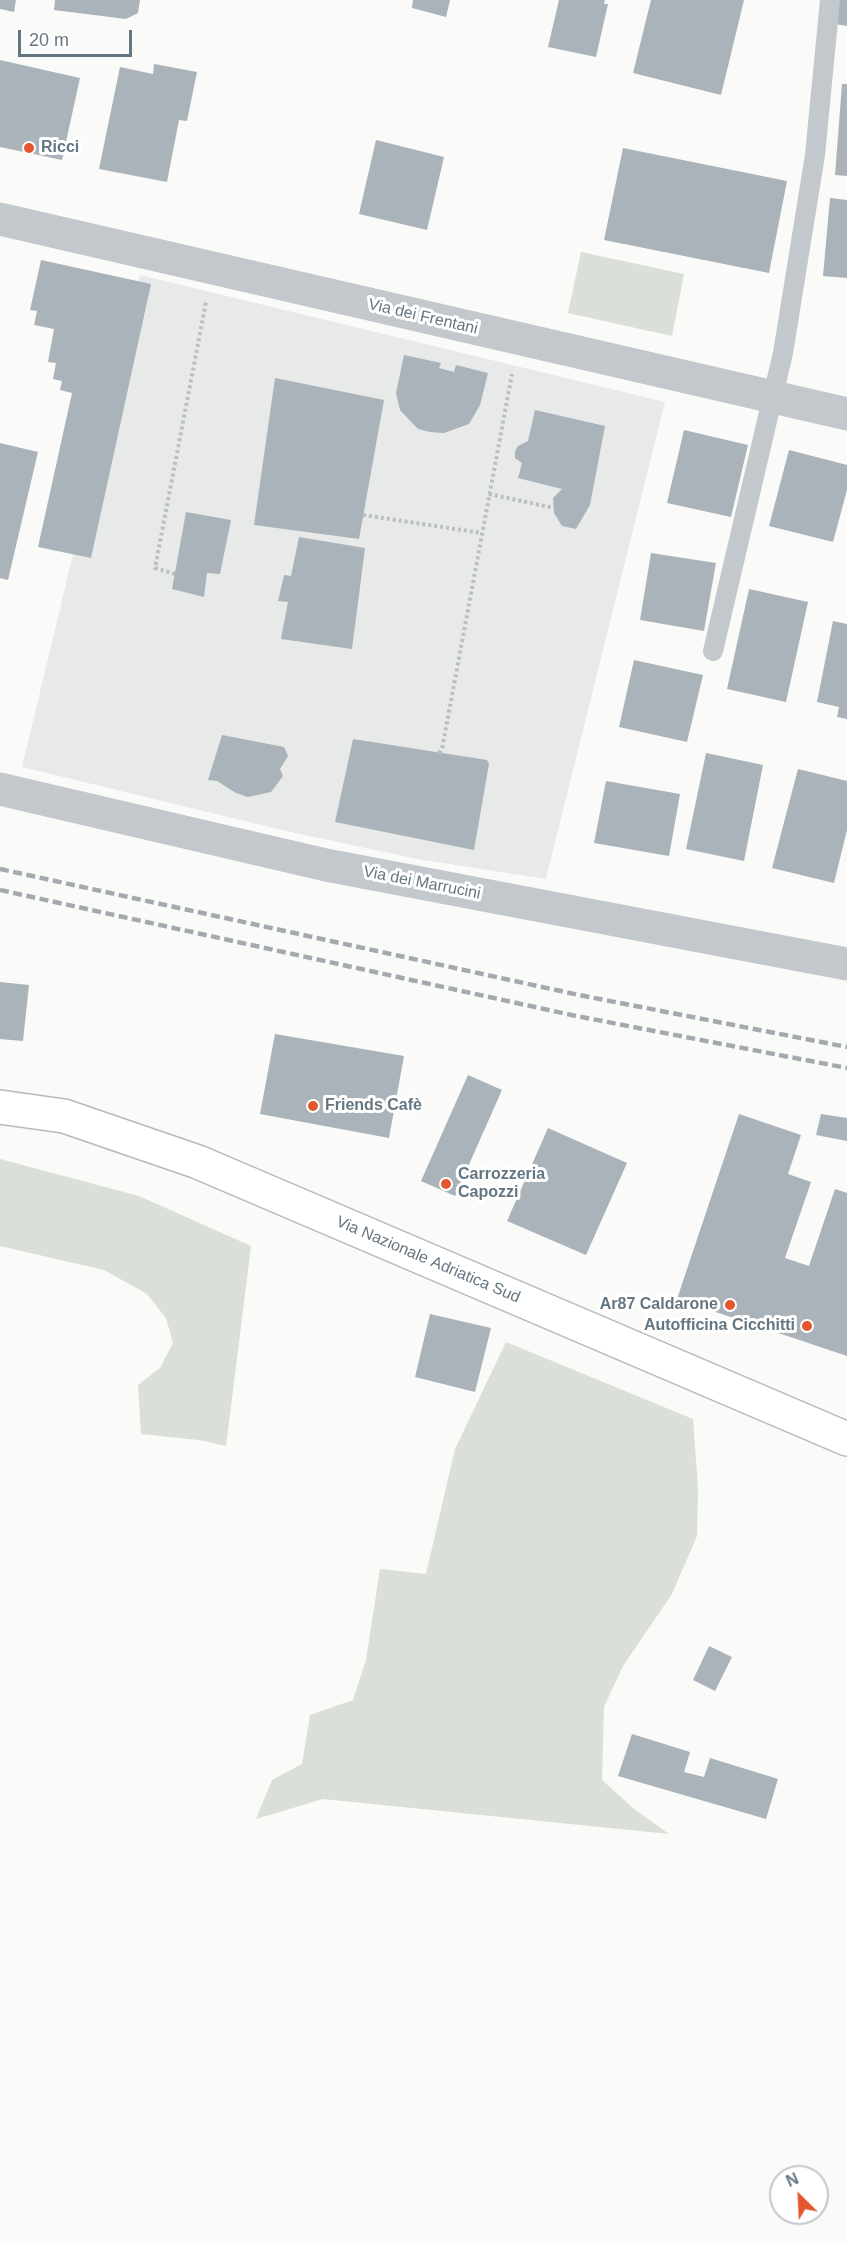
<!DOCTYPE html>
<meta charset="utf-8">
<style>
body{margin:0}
#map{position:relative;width:847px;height:2243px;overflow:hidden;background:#fafaf8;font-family:Helvetica,sans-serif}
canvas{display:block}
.north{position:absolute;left:769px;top:2165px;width:60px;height:60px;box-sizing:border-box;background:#fff;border:2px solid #c1c8cd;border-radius:50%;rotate:336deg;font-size:16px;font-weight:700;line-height:24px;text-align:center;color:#657683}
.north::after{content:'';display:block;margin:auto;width:21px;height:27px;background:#e4572e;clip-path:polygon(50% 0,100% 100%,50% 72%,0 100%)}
.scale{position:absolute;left:18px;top:30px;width:114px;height:27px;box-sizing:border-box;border:3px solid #657683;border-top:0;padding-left:8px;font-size:18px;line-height:21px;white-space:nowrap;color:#657683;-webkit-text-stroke:4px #fff;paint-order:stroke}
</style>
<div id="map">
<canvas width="847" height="2243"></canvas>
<div class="north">N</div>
<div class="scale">20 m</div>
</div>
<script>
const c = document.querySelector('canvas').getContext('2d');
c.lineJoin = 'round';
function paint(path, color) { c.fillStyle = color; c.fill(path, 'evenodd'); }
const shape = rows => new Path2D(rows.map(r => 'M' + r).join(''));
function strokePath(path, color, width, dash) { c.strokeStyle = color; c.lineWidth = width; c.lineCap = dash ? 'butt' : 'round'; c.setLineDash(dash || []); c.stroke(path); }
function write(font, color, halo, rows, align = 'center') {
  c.font = font + ' Helvetica,sans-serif'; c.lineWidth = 6; c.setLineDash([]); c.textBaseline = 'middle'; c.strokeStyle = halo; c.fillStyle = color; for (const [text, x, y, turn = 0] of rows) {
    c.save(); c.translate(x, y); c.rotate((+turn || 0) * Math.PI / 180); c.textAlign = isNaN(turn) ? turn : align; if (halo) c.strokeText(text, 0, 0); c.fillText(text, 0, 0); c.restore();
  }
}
paint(shape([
 [140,275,665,402,546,879,417,859,286,831,22,767]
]), '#e8e9e9');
paint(shape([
 [581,252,684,274,672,336,568,313],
 [0,1159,139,1196,251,1246,226,1446,199,1440,141,1434,138,1385,160,1368,173,1343,166,1318,147,1294,104,1270,0,1246],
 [506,1342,693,1419,698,1488,697,1536,672,1594,623,1666,604,1707,602,1780,633,1808,669,1834,323,1799,256,1819,272,1780,302,1764,310,1715,353,1700,366,1660,380,1569,426,1574,455,1449]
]), '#dadfd7');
paint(shape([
 [0,0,16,0,14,12,0,9],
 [55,0,140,0,138,13,126,19,54,10],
 [413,0,450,0,446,17,412,8],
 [559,0,605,0,604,4,608,4,596,57,548,47],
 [651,0,744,0,721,95,633,73],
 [837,0,847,0,847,26,835,24],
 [0,60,80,78,62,160,0,147],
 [154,64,197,72,187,121,179,120,167,182,99,169,120,67,153,74],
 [842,84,847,84,847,176,835,175],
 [376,140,444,157,427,230,359,214],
 [623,148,787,181,769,273,604,240],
 [830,198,847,200,847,278,823,276],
 [41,260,151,284,91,558,38,547,72,393,60,390,62,381,53,379,56,363,48,362,54,329,34,325,37,311,30,310],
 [404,355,441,363,439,368,454,372,456,365,488,373,480,405,469,424,444,433,430,432,418,429,400,410,396,393],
 [275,378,384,400,359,539,254,525],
 [535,410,605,426,590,505,576,529,562,526,554,513,553,498,562,489,518,478,522,463,515,458,515,451,518,446,528,441],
 [684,430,748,445,731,517,667,503],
 [0,443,38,452,8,580,0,578],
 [789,450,847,465,847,490,833,542,769,526],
 [186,512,231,520,220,574,207,573,204,597,172,589],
 [299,537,365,548,352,649,281,639,288,602,278,601,284,575,291,576],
 [651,553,716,563,704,631,640,620],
 [749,589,808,602,786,702,727,689],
 [833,621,847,624,847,719,837,717,839,707,817,702],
 [634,660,703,675,687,742,619,727],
 [222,735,284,747,288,756,280,769,283,776,271,792,248,797,236,793,217,781,208,780],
 [353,739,487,760,489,764,474,850,335,822],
 [706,753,763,765,744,861,686,849],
 [798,769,847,781,847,830,834,883,772,868],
 [606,781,680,794,669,856,594,843],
 [0,982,29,985,23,1041,0,1039],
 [275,1034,404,1056,389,1138,260,1114],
 [468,1075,502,1090,455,1196,421,1181],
 [739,1114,801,1135,788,1174,811,1182,785,1258,809,1266,835,1189,847,1193,847,1356,677,1299],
 [821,1114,847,1118,847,1141,816,1135],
 [548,1128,627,1163,586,1255,507,1221],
 [430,1314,491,1328,475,1392,415,1377],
 [709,1646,732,1657,715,1691,693,1680],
 [632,1734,690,1752,684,1772,704,1777,710,1758,778,1779,766,1819,618,1776]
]), '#aab3b9');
const secondary = shape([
 [0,1107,64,1116,198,1162,847,1439]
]);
strokePath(secondary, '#b3babf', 36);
strokePath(shape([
 [489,494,554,508],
 [363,515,482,533],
 [175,574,155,568,206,302],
 [439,753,442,749,512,374]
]), '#bbbfc2', 4, [3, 3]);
strokePath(shape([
 [713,651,783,353,815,155,830,0]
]), '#c3c8cc', 20);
strokePath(shape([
 [0,219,847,414],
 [0,789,326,865,847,964]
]), '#c3c8cc', 33);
strokePath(secondary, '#fff', 33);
strokePath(shape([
 [0,869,579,995,847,1047],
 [0,890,576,1016,847,1068]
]), '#a2aab0', 4.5, [9, 4.5]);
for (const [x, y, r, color] of [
 [29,148,6,"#e4572e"],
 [313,1106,6,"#e4572e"],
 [446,1184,6,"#e4572e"],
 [730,1305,6,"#e4572e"],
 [807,1326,6,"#e4572e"]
]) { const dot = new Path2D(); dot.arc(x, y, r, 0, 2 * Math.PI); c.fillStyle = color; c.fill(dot); strokePath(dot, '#fff', 2); }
write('bold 16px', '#657683', '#fff', [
 ["Ricci",41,148],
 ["Friends Cafè",325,1106],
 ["Carrozzeria",458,1175],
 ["Capozzi",458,1193],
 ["Ar87 Caldarone",718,1305,"right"],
 ["Autofficina Cicchitti",795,1326,"right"]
], 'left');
write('16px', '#657683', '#fff', [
 ["Via dei Frentani",423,317,13],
 ["Via dei Marrucini",422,883,11],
 ["Via Nazionale Adriatica Sud",428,1260,23]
]);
</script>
